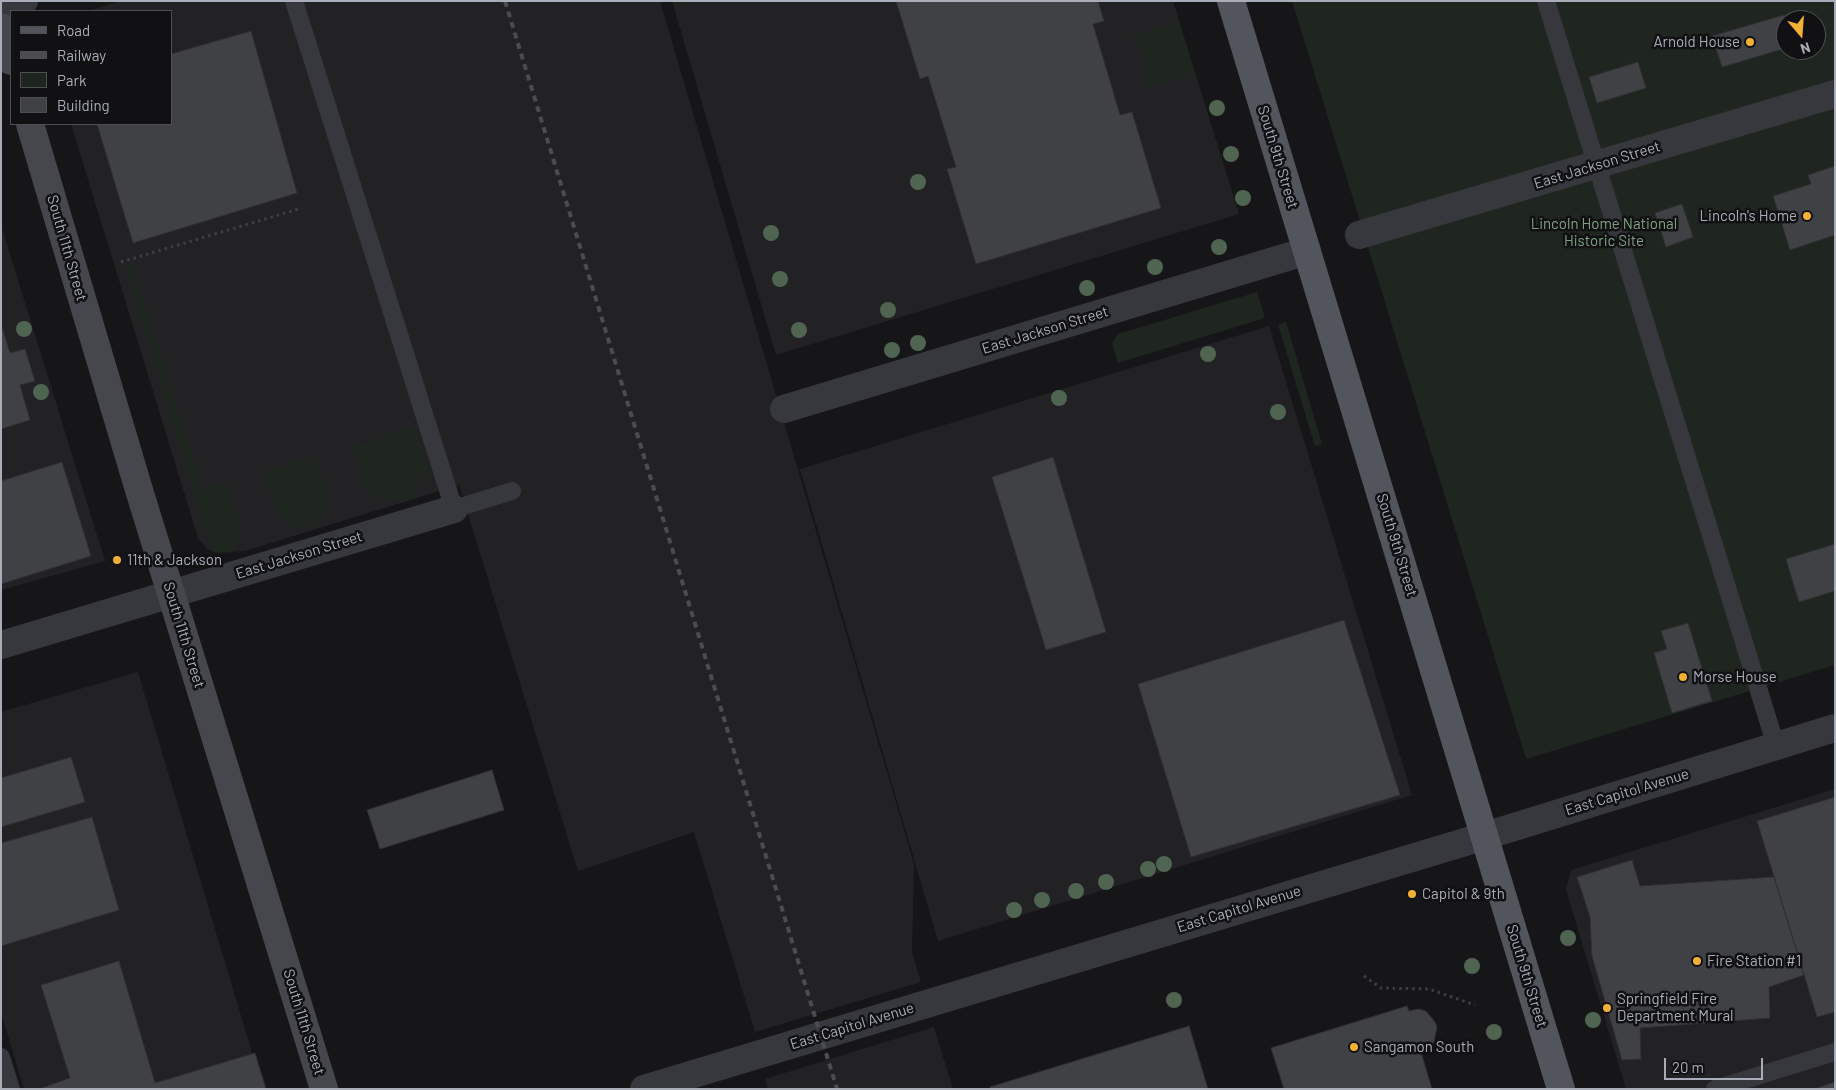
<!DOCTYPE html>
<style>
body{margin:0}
#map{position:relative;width:1836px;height:1090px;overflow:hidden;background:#161618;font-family:Barlow,sans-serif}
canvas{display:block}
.frame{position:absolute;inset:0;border:2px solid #a8adb8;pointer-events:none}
.legend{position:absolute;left:10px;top:10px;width:162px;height:115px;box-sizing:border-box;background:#111113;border:1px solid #4d4f55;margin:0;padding:6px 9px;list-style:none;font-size:15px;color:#a8adb8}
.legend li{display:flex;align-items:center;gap:10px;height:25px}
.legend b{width:25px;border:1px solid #4d4f55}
.north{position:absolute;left:1776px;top:10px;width:50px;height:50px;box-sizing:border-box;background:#111113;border:1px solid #4d4f55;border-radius:50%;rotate:162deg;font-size:14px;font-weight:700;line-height:20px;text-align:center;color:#a8adb8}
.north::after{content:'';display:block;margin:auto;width:18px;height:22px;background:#f2b134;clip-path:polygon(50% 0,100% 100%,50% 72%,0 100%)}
.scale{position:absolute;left:1664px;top:1058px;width:99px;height:22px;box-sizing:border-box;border:2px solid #a8adb8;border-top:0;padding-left:6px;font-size:15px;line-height:18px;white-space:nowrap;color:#a8adb8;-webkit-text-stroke:4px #111113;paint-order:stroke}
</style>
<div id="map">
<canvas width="1836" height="1090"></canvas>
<div class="frame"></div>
<ul class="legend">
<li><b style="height:6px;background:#53555c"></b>Road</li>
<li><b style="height:6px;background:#4a4c52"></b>Railway</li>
<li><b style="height:14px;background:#1e261f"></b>Park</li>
<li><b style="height:14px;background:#404145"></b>Building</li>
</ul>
<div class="north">N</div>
<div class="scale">20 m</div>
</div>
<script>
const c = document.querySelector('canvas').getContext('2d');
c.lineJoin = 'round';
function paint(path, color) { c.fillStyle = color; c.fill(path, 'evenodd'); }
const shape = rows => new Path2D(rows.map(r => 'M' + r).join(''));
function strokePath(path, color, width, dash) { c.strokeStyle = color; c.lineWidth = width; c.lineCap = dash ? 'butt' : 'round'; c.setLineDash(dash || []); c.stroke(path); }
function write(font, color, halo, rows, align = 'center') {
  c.font = font + ' Barlow,sans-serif'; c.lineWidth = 5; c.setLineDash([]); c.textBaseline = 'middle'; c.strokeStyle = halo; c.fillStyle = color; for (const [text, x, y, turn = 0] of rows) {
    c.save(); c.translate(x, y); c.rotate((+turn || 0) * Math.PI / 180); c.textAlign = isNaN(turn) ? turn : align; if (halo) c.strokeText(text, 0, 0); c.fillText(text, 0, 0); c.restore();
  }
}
paint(shape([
 [121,1,660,1,914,864,912,953,921,982,755,1032,694,832,578,871,459,485,245,551,217,553,207,549,198,538,71,124,171,124,171,11,88,11],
 [672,1,1173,1,1239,214,776,355],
 [1,225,105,561,1,590],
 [1269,326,1412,795,938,941,800,469],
 [138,672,263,1089,24,1089,1,1013,1,712],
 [1835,789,1835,1089,1626,1089,1566,890,1571,870],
 [934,1027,953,1089,768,1089,765,1079]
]), '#222225');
paint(shape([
 [1292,1,1835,1,1835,665,1526,759],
 [1786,20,1816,20,1816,50,1786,50],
 [1179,21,1195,73,1147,88,1145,81,1148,71,1146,58,1134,43,1132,36],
 [132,261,203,490,227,482,239,523,237,546,233,552,220,553,213,551,208,539,124,264],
 [1257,292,1265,318,1118,363,1112,343,1118,334],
 [1286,322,1322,444,1315,446,1278,325],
 [415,426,431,476,417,480,419,485,415,496,394,502,372,495,365,488,352,446],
 [316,456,326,490,327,510,321,520,312,527,292,527,275,507,264,471]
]), '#1e261f');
const building = shape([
 [896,1,1098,1,1104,21,1093,24,1120,115,1132,112,1161,208,976,264,947,169,956,167,928,76,920,79,896,1],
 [1784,15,1786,48,1722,67,1712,36,1784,15],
 [251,31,297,193,133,243,97,124,171,124,171,54,251,31],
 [1638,62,1646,88,1597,103,1589,77,1638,62],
 [1835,166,1835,235,1790,250,1773,196,1811,184,1808,175,1835,166],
 [1682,204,1693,237,1666,247,1655,213,1682,204],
 [1,324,10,353,25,349,35,381,20,385,30,420,1,429,1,324],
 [1053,457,1106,632,1046,650,992,477,1053,457],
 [62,462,91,556,1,584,1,481,62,462],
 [1835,544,1835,591,1799,602,1786,559,1835,544],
 [1344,620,1400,795,1191,857,1138,684,1344,620],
 [1688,623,1712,701,1672,713,1654,653,1667,649,1661,631,1688,623],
 [71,757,85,802,1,827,1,778,71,757],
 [492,770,504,810,380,849,367,810,492,770],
 [1835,797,1835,1012,1817,1017,1757,821,1835,797],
 [92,817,119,910,1,946,1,843,92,817],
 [1632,860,1640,886,1774,877,1804,975,1769,987,1770,1018,1640,1028,1641,1059,1622,1060,1592,956,1590,917,1577,877,1632,860],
 [119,961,155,1083,255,1053,266,1089,39,1089,70,1078,41,985,119,961],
 [1407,1006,1409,1011,1419,1009,1426,1011,1435,1022,1437,1027,1433,1046,1421,1052,1432,1089,1284,1089,1271,1048,1407,1006],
 [1189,1026,1208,1089,990,1089,990,1087,1189,1026],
 [1835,1082,1835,1089,1814,1089,1835,1082]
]);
paint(building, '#404145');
strokePath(building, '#303034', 1);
strokePath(shape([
 [121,262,302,208],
 [1364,976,1381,988,1429,989,1475,1005]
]), '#3d3f44', 3, [2.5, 4]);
strokePath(shape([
 [294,1,454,509,512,491],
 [1546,1,1776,746],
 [1,1057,11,1089],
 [1715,1089,1835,1052]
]), '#37383d', 18);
strokePath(shape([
 [1,9,24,1],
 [1359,235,1835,94],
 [784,409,1307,251],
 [1,645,454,509],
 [644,1089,1485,836,1835,728]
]), '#37383d', 28);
strokePath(shape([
 [1,27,11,61],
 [30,124,139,490,324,1089]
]), '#45474d', 28);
strokePath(shape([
 [1231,1,1561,1089]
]), '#53555c', 28);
strokePath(shape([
 [505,1,837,1089]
]), '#4a4c52', 4, [6, 5]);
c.fillStyle = '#506452';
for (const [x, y] of [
 [1217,108],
 [1231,154],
 [918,182],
 [1243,198],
 [771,233],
 [1219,247],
 [1155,267],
 [780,279],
 [1087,288],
 [888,310],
 [24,329],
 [799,330],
 [918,343],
 [892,350],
 [1208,354],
 [41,392],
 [1059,398],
 [1278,412],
 [1164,864],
 [1148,869],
 [1106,882],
 [1076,891],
 [1042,900],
 [1014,910],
 [1568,938],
 [1472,966],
 [1174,1000],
 [1593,1020],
 [1494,1032]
]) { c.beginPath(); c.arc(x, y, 8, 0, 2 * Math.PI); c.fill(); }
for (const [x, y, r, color] of [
 [1750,42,5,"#f2b134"],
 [1807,216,5,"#f2b134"],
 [117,560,5,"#f2b134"],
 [1683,677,5,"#f2b134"],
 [1412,894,5,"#f2b134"],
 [1697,961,5,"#f2b134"],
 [1607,1008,5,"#f2b134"],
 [1354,1047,5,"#f2b134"]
]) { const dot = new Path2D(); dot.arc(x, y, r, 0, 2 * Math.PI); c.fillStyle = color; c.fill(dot); strokePath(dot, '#111113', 2); }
write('15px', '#a8adb8', '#111113', [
 ["Arnold House",1740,42,"right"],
 ["Lincoln's Home",1797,216,"right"],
 ["11th & Jackson",127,560],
 ["Morse House",1693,677],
 ["Capitol & 9th",1422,894],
 ["Fire Station #1",1707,961],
 ["Springfield Fire",1617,999],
 ["Department Mural",1617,1016],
 ["Sangamon South",1364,1047]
], 'left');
write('15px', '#a8adb8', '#111113', [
 ["South 9th Street",1278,157,73],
 ["East Jackson Street",1597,165,-17],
 ["South 11th Street",67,248,74],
 ["East Jackson Street",1045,330,-17],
 ["South 9th Street",1397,545,73],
 ["East Jackson Street",299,555,-17],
 ["South 11th Street",184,635,73],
 ["East Capitol Avenue",1627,792,-17],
 ["East Capitol Avenue",1239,909,-17],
 ["South 9th Street",1527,976,73],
 ["South 11th Street",304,1022,73],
 ["East Capitol Avenue",852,1026,-17]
]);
write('15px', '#7fa381', '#111113', [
 ["Lincoln Home National",1604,224],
 ["Historic Site",1604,241]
]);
</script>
